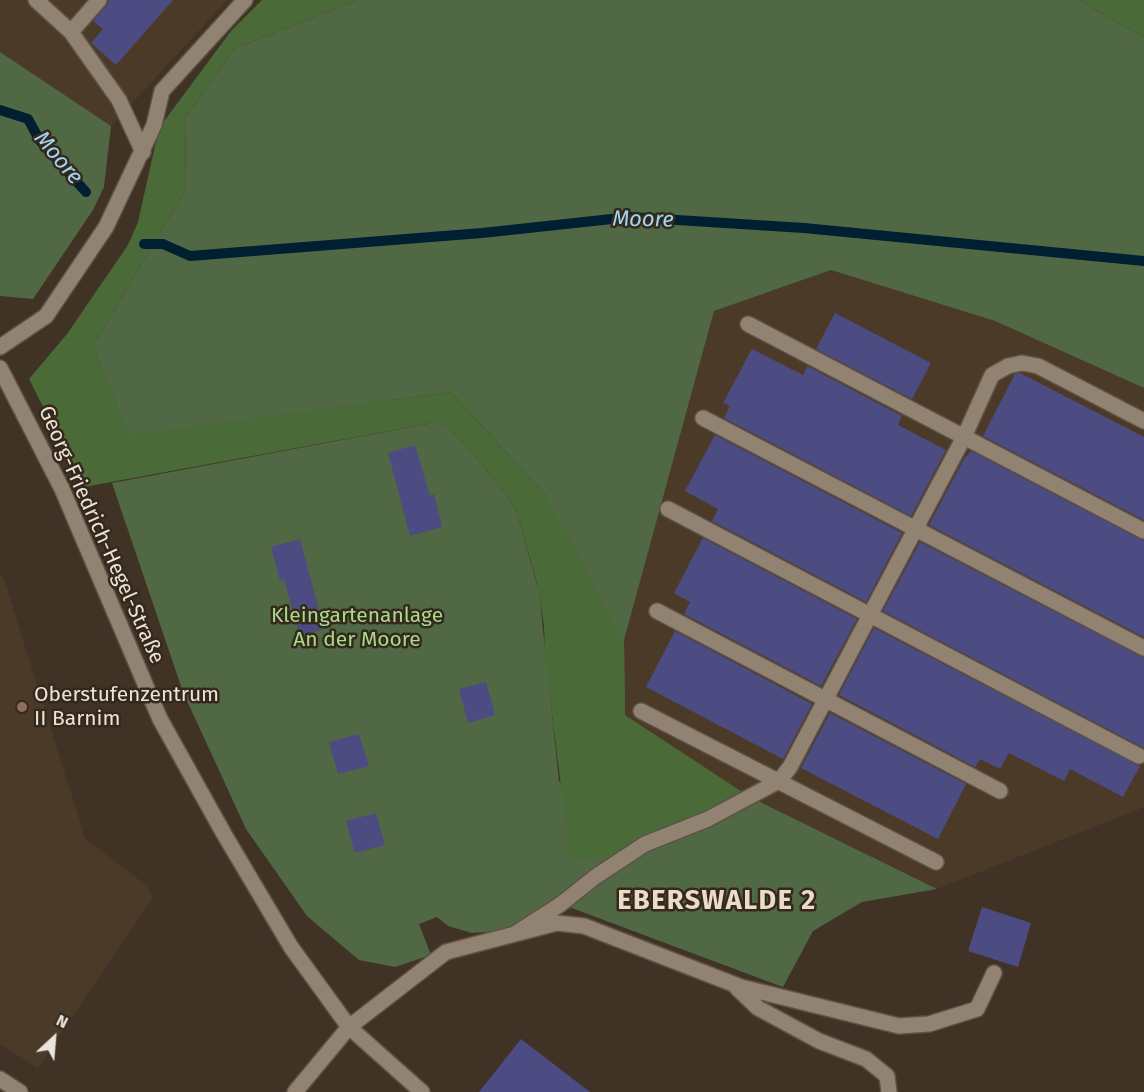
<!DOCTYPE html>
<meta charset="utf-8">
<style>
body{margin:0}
#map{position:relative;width:1144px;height:1092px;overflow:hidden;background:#403325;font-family:"Fira Sans",sans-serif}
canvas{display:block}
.north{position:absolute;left:24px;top:1008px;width:60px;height:60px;-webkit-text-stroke:4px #35291b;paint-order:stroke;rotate:26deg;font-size:16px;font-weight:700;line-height:24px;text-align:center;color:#ebe3da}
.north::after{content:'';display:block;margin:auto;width:21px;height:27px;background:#ebe3da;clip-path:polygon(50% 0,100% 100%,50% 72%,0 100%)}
</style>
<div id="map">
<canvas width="1144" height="1092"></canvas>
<div class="north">N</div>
</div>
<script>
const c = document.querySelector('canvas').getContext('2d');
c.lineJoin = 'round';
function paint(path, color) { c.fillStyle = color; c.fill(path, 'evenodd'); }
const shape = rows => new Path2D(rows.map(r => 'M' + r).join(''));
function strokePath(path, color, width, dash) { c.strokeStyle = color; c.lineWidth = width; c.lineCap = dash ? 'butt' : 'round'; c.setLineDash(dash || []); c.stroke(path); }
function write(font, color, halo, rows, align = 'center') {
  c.font = font + ' "Fira Sans",sans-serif'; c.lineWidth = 5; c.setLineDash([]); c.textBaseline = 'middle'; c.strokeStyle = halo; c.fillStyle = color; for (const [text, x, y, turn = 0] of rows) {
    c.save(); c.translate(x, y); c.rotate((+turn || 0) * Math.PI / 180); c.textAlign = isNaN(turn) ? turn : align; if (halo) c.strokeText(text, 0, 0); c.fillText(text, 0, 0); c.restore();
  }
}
paint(shape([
 [0,0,227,0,111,126,0,52],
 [831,270,995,321,1144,388,1144,807,937,889,750,797,625,715,624,640,714,311],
 [0,575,3,576,85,838,147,886,153,897,38,1068,0,1044]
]), '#4c3a28');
paint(shape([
 [357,0,1078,0,1144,37,1144,388,995,321,831,270,714,311,624,640,625,715,603,813,547,497,451,392,129,436,93,346,185,191,186,117,234,49],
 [0,52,111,126,104,187,93,210,33,299,0,296],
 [438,422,448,427,476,457,510,500,517,512,539,592,559,781,621,853,565,894,543,905,520,922,500,931,472,933,448,926,437,917,419,924,431,955,395,967,359,960,307,916,246,829,183,692,112,483],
 [750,797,937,889,862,902,813,931,783,987,561,904,595,877]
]), '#516845');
paint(shape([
 [262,0,357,0,234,49,186,117,185,191,93,346,129,435,451,392,547,497,624,640,625,715,750,797,621,853,588,860,570,857,545,659,544,626,537,583,517,512,510,500,476,457,448,427,438,422,84,487,29,379,67,334,128,245,138,222,159,128,231,31],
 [1078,0,1144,0,1144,37]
]), '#4a6b37');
strokePath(shape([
 [0,110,28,119,40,141,86,192],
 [144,244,163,244,190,256,482,233,630,217,804,228,1144,261]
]), '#002032', 10);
paint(shape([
 [109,0,173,0,116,65,91,43,103,29,93,21,106,6],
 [835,313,931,363,912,399,816,349],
 [752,349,803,375,807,366,902,416,898,425,946,450,911,516,724,418,730,406,723,403],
 [1020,373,1144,437,1144,520,983,436,1015,374],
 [715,435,902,533,866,602,712,521,718,509,685,491],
 [415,445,430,496,434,494,442,527,410,536,388,453],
 [971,451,1144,541,1144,637,929,525,964,459],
 [703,538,857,619,821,686,684,614,690,602,674,593],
 [300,539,324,629,300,636,284,580,280,581,271,547],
 [920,542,1144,658,1144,748,883,611],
 [874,628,1140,766,1123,797,1070,769,1064,781,1009,753,1000,769,980,759,975,767,839,695],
 [675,631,812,704,783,759,646,687],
 [486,682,495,715,468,723,459,689],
 [830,713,966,784,938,839,801,768],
 [359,734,369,766,338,774,329,742],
 [376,813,385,845,355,853,346,821],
 [982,907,1031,923,1018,967,968,951],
 [521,1039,590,1092,479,1092]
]), '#4c4c82');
const lane = shape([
 [36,0,71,32,119,100,143,152],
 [71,32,99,0],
 [748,324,1144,531],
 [703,418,1144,648],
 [668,509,1139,756],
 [657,611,1000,791],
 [641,711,936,862],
 [516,933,561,904,595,877,645,844,708,819,779,781,790,767,870,615,964,437,992,375,1008,366,1022,363,1038,366,1144,421],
 [737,988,758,1008,819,1041,866,1059,887,1076,889,1092],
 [349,1027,446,952,557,923,584,926,741,987,899,1026,929,1024,977,1009,994,973]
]);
const street = shape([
 [0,347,46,316,106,227,154,125,162,91,245,0],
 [0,368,62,489,160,719,224,834,291,947,349,1027,422,1092],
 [0,1079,20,1092],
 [295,1092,349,1027]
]);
strokePath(lane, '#5d5246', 18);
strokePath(street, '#5d5246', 18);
strokePath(lane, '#918272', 15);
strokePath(street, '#918272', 15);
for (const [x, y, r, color] of [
 [22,707,6,"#8d6e63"]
]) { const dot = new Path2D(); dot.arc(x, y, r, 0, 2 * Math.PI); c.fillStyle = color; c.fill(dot); strokePath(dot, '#35291b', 2); }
write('21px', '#ebe3da', '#35291b', [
 ["Georg-Friedrich-Hegel-Straße",101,535,66]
]);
write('21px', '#a8da8c', '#35291b', [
 ["Kleingartenanlage",357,616],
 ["An der Moore",357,640]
]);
write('21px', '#ebe3da', '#35291b', [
 ["Oberstufenzentrum",34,695],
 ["II Barnim",34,719]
], 'left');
write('italic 22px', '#a1d5f5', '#35291b', [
 ["Moore",58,158,50],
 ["Moore",643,220,1]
]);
c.letterSpacing = '1.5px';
write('bold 27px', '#ecdbc9', '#35291b', [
 ["EBERSWALDE 2",717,901]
]);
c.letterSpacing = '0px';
</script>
